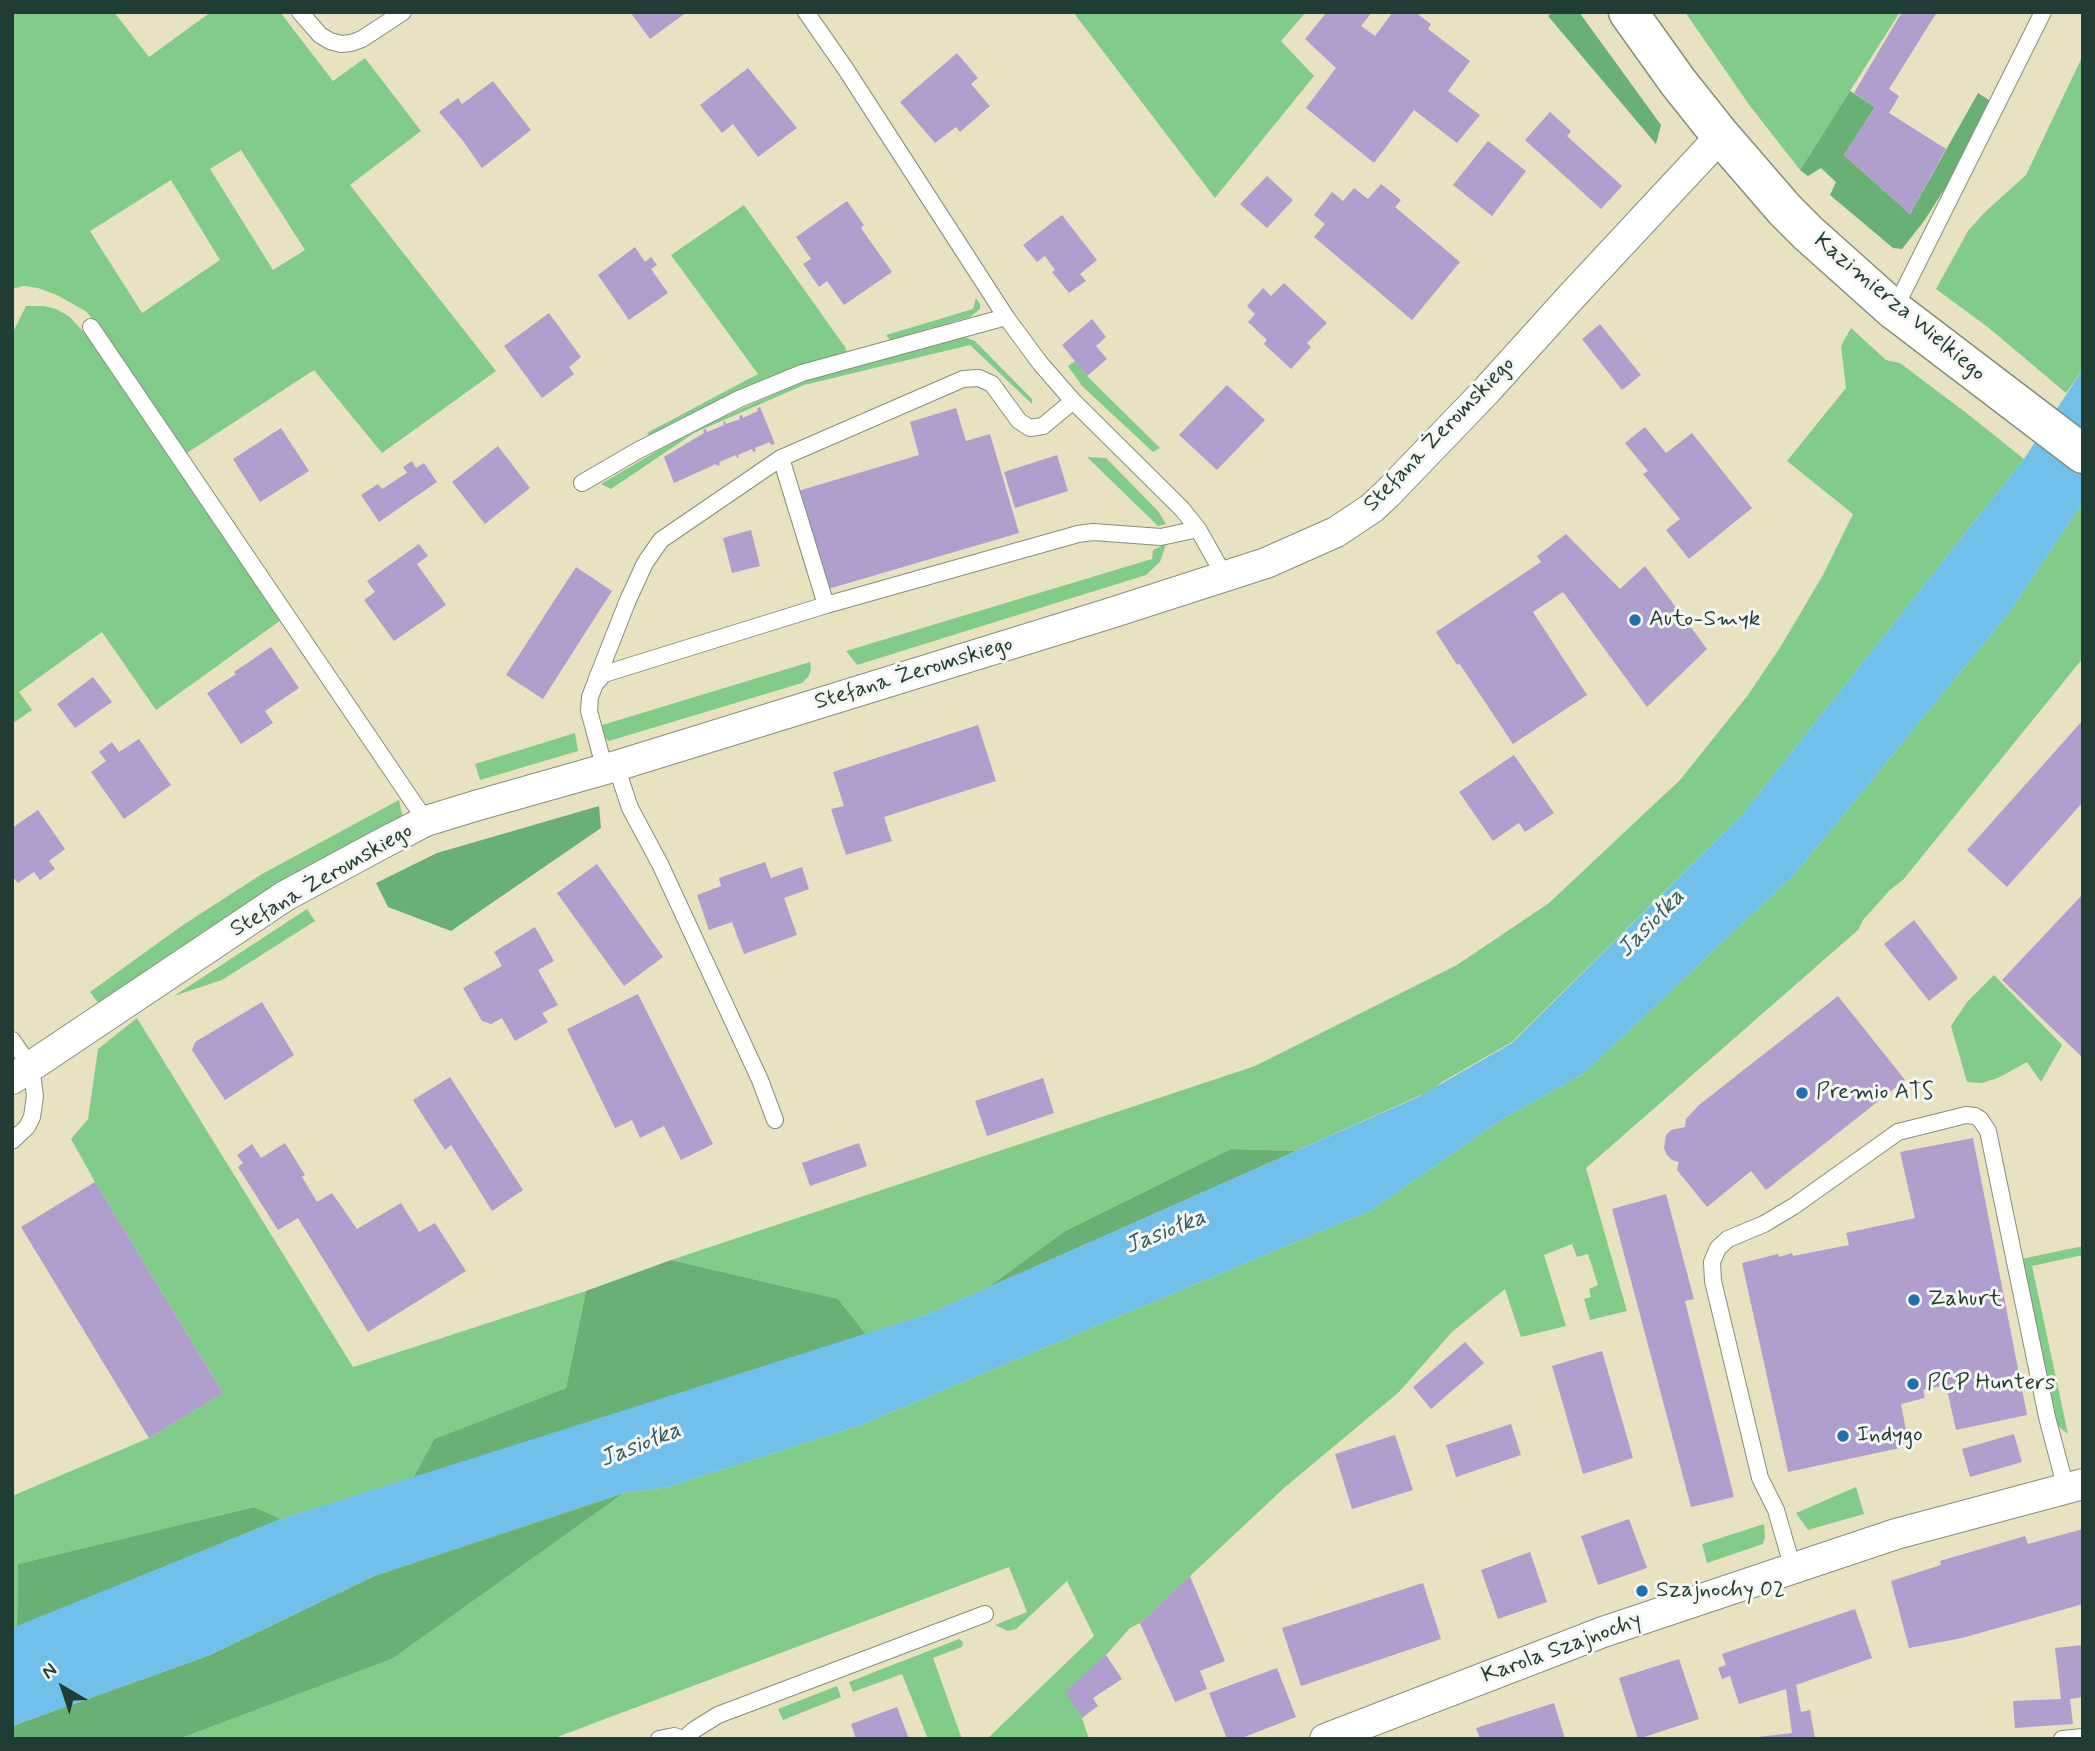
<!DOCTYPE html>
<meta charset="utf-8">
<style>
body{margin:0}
#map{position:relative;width:2095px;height:1751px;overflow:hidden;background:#e8e2c1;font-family:Mynerve,sans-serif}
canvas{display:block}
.frame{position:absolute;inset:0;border:14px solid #1f3d34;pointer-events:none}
.north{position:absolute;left:28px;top:1653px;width:70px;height:70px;-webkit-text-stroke:5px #f6f6f2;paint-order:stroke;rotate:321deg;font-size:19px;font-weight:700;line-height:28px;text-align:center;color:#1f3d34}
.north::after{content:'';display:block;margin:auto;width:24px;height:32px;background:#1f3d34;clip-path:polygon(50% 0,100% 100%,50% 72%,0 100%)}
</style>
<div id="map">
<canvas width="2095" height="1751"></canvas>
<div class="frame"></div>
<div class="north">N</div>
</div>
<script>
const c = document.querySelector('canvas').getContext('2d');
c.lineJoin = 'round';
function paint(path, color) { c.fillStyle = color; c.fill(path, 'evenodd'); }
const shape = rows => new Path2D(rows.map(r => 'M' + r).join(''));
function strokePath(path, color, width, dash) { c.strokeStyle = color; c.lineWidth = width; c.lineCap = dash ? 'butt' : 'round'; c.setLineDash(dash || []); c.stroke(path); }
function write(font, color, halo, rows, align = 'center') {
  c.font = font + ' Mynerve,sans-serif'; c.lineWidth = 6; c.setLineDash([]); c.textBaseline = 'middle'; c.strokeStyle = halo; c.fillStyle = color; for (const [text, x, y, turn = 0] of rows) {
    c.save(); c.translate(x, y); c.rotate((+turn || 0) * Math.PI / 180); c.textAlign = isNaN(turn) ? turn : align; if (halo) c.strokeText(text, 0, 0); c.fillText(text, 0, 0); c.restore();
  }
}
paint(shape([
 [12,12,114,12,149,57,211,12,280,12,333,81,365,58,421,131,350,185,496,371,382,453,314,370,187,453,87,312,57,295,38,288,24,286,12,289],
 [241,150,305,250,273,270,210,169],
 [171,180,220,260,142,313,90,231],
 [1073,12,1306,12,1281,41,1314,76,1215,198],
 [1685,12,1900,12,1800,170,1750,106],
 [2083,55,2083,369,2066,393,1989,328,1936,289,1968,231,1984,213,2026,175],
 [744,205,845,347,847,353,754,386,713,403,650,436,647,433,758,374,671,255],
 [976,298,980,304,980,309,970,317,890,340,886,335,973,309],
 [26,306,44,306,56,309,70,317,88,337,281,620,156,710,102,632,19,692,32,710,12,724,12,334],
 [1851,328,1886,360,1900,363,1969,415,2024,459,1741,816,1512,1042,1442,1082,1432,1090,1296,1151,1231,1149,1065,1231,987,1288,928,1314,866,1334,838,1299,671,1260,1255,1066,1457,965,1549,903,1680,780,1748,695,1781,646,1823,575,1853,514,1787,461,1846,388,1841,346],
 [964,337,975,341,1032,399,1032,404,970,345,804,385,694,433,611,489,601,484,693,430,804,381],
 [1075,361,1087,376,1160,448,1153,452,1082,386,1068,366],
 [1087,457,1106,458,1158,511,1166,524,1158,526],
 [2081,505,2083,507,2083,658,1903,880,1890,890,1863,920,1858,930,1586,1168,1627,1311,1590,1320,1584,1299,1591,1297,1589,1289,1598,1285,1588,1254,1577,1257,1572,1244,1544,1255,1566,1326,1521,1337,1505,1289,1452,1332,1399,1392,1284,1488,1140,1623,1130,1628,1106,1655,1066,1693,1082,1718,1089,1739,987,1739,1094,1636,1067,1581,1016,1629,1008,1631,995,1625,1027,1612,1009,1567,552,1739,179,1739,392,1659,624,1493,668,1487,861,1425,1372,1210,1501,1120,1583,1074,1794,875,2009,613],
 [1166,544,1160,562,1146,575,857,665,846,651,1152,559,1153,550],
 [810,662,811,670,808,677,802,683,609,741,602,735,599,726],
 [575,733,578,751,480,780,475,764],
 [399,800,403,819,269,890,203,932,98,1003,90,992,183,925,262,874],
 [307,909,315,921,222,980,174,996],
 [1994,975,2062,1045,2041,1082,2027,1062,1998,1078,1982,1083,1967,1082,1951,1026,1967,1002],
 [137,1018,353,1367,586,1291,566,1388,434,1439,413,1478,281,1519,254,1507,18,1564,17,1627,12,1628,12,1496,149,1438,223,1393,95,1182,71,1139,88,1119,98,1049],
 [2083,1246,2083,1255,2032,1266,2068,1434,2059,1427,2054,1415,2021,1259],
 [1856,1487,1864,1514,1808,1530,1796,1513],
 [1764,1524,1765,1537,1763,1544,1707,1563,1702,1544],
 [959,1639,963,1642,962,1647,933,1658,962,1739,928,1739,902,1674,853,1692,849,1682],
 [837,1686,841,1697,783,1720,778,1709]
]), '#82cc89');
paint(shape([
 [1553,12,1579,12,1661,125,1656,144,1548,16],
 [1850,91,1875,107,1844,155,1910,214,1978,93,1992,102,1953,176,1924,221,1902,249,1893,248,1830,195,1836,182,1821,168,1808,176,1800,170],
 [599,806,601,828,451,931,388,907,376,883,437,853],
 [1231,1149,1296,1151,987,1288,1065,1231],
 [671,1260,838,1299,866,1334,413,1478,434,1439,566,1388,586,1291],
 [624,1493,392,1659,179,1739,12,1739,12,1726,210,1655,374,1576],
 [254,1507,281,1519,17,1627,18,1564]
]), '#69b075');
paint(shape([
 [2083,369,2083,502,2009,613,1794,875,1583,1074,1501,1120,1372,1210,861,1425,668,1487,624,1493,374,1576,210,1655,12,1726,12,1628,281,1519,928,1314,1418,1097,1512,1043,1741,816,2024,459]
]), '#71c0ec');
paint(shape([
 [630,12,687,12,650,39],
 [1327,12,1372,12,1361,26,1375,36,1393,12,1415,12,1431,24,1428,29,1470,61,1448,91,1480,115,1457,143,1414,110,1374,163,1306,108,1336,68,1305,39],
 [1902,12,1937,12,1889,89,1899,96,1889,113,1946,149,1910,214,1844,155,1875,107,1854,93],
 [957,53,978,78,971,84,990,106,960,132,956,127,935,143,900,102],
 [748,68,797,128,758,157,733,124,722,133,700,105],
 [493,81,531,130,482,168,463,141,439,112,458,98,462,104],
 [1550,112,1571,131,1567,136,1622,186,1601,209,1525,140],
 [1488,141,1526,171,1492,216,1453,185],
 [1267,176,1293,200,1267,228,1240,204],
 [1381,184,1401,200,1395,207,1460,262,1412,320,1314,237,1325,224,1314,215,1332,192,1343,201,1354,188,1368,199],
 [847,201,864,225,861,228,892,272,844,305,827,281,819,287,803,264,811,259,796,237],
 [1062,215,1097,260,1080,274,1086,281,1069,293,1052,272,1055,270,1045,256,1037,262,1023,245],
 [635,247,645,262,651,257,657,265,651,269,668,293,629,320,598,275],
 [1284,283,1327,323,1307,343,1311,347,1291,369,1264,344,1267,340,1248,322,1255,314,1247,306,1263,288,1271,296],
 [549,313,581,357,569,367,574,374,542,398,504,346],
 [1092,319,1106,337,1096,346,1107,359,1087,376,1062,345],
 [1600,324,1641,375,1622,390,1582,339],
 [1227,385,1265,420,1217,470,1179,435],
 [760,407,775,444,771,445,770,442,755,448,756,451,753,452,752,449,738,455,739,457,737,458,736,455,719,462,720,465,717,466,716,464,674,483,664,457,704,433,703,430,706,429,707,432,724,425,723,422,725,421,726,424,740,419,739,416,742,415,743,418,758,411,757,409],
 [956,408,966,441,990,434,1019,533,828,589,798,491,919,455,910,422],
 [1645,427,1666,453,1692,433,1752,508,1689,559,1666,530,1680,519,1643,474,1648,471,1625,443],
 [281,428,309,471,260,502,233,459],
 [498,446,530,488,485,524,452,482],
 [1057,455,1068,491,1015,508,1004,472],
 [412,461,416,468,424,463,437,482,379,522,361,495,378,484,382,489,407,473,403,467],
 [751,530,760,566,732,573,723,538],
 [1566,534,1620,589,1645,566,1707,649,1647,707,1563,592,1533,612,1587,695,1513,744,1459,663,1457,665,1436,632,1541,562,1537,556],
 [419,544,428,556,417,564,446,605,394,641,364,600,375,592,367,581],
 [576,567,612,591,543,699,506,675],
 [271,647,299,688,265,711,273,723,241,744,207,693,236,674,234,672],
 [93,677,112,702,75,728,57,704],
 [2083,720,2083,802,2007,887,1967,850],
 [978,725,996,781,884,817,892,841,846,855,831,809,844,806,833,772],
 [139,739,171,785,124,819,91,772,106,761,99,752,112,742,119,752],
 [1514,755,1554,813,1525,832,1519,823,1493,841,1459,792],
 [38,810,65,849,49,861,55,869,40,880,34,872,18,883,12,876,12,828],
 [765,862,771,878,802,867,809,889,784,898,797,935,744,954,732,922,709,930,697,895,721,886,719,878],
 [597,864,663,957,624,986,557,893],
 [2083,894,2083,1058,2002,980],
 [1914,920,1958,978,1929,1001,1884,944],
 [535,927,554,961,538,970,558,1005,542,1013,548,1022,515,1041,502,1018,491,1024,482,1021,463,988,502,966,494,952],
 [638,994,713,1144,681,1160,664,1126,640,1138,632,1120,615,1128,567,1029],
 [1838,996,1905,1080,1766,1190,1751,1171,1707,1207,1677,1170,1679,1162,1672,1160,1667,1155,1664,1148,1666,1135,1671,1130,1685,1127,1686,1119,1699,1105],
 [262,1002,294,1055,225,1100,192,1050,195,1042],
 [450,1077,523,1190,492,1211,451,1145,445,1150,413,1100],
 [1043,1078,1054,1113,987,1136,975,1101],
 [1973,1138,2027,1415,1956,1430,1946,1385,1923,1390,1925,1398,1901,1404,1909,1446,1788,1472,1742,1263,1778,1254,1779,1257,1792,1253,1793,1256,1849,1245,1846,1233,1915,1218,1900,1152],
 [285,1143,305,1175,302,1177,317,1202,332,1193,357,1229,401,1203,419,1232,435,1223,466,1271,368,1332,298,1218,278,1230,238,1167,243,1163,237,1155,252,1144,261,1158],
 [859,1143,867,1166,810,1186,802,1163],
 [95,1182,223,1393,149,1438,21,1227],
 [1666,1194,1694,1299,1685,1301,1734,1497,1691,1507,1612,1209],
 [1465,1342,1484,1363,1431,1409,1413,1387],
 [1602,1351,1633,1458,1583,1474,1552,1366],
 [1511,1424,1521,1455,1456,1477,1446,1445],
 [2014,1434,2022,1462,1970,1477,1962,1449],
 [1395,1435,1413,1490,1352,1509,1335,1454],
 [1629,1519,1647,1568,1598,1585,1581,1536],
 [2083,1529,2083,1604,1962,1638,1909,1648,1891,1581,1941,1565,1940,1561,2025,1536,2028,1544],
 [1530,1552,1547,1602,1498,1619,1481,1570],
 [1190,1576,1225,1661,1200,1671,1207,1689,1175,1702,1140,1623],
 [1423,1583,1441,1639,1301,1686,1282,1628],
 [1855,1609,1872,1658,1796,1685,1801,1712,1810,1710,1815,1739,1759,1739,1759,1737,1792,1733,1786,1689,1739,1704,1730,1676,1722,1679,1718,1668,1726,1665,1722,1654],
 [2083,1645,2083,1697,2070,1699,2073,1724,2015,1728,2013,1701,2061,1699,2055,1648],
 [1106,1655,1122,1679,1093,1698,1098,1706,1082,1718,1065,1692],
 [1679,1659,1699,1719,1638,1739,1619,1678],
 [1277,1668,1296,1717,1239,1739,1227,1739,1209,1693],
 [1554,1703,1565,1739,1480,1739,1476,1728],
 [897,1707,909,1739,856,1739,851,1724]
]), '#b09ecf');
const lane = shape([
 [300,12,320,35,330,41,341,44,351,43,362,39,403,12],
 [806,12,845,68,1006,317,1040,363,1073,401,1182,509,1198,529,1225,577],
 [1894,310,2043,12],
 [91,327,426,821],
 [1073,401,1043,426,1030,428,1019,421,992,384,979,378,963,379,781,458,826,605,1078,534,1093,532,1161,537,1198,529],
 [582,483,637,451,739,399,802,373,1006,317],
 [596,681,628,600,645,563,661,540,781,458],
 [616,766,630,808,660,864,760,1080,775,1120],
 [605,770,589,711,590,697,595,684,604,674,826,605],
 [12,1040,31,1067,35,1096,32,1117,27,1127,12,1141],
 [1793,1569,1776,1510,1760,1478,1713,1281,1712,1262,1718,1248,1728,1239,1764,1224,1794,1206,1898,1132,1966,1115,1975,1116,1980,1119,1988,1131,2047,1417,2066,1489],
 [659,1739,674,1736,684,1739],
 [684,1739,694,1730,718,1715,985,1614],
 [2062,1739,2083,1737]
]);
const street = shape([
 [12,1079,285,896,385,842,426,821,475,806,616,766,1111,613,1266,563,1336,532,1372,508,1388,493,1487,390,1571,297,1721,136],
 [1325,1739,1603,1632,1896,1534,2083,1484]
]);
const secondary = shape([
 [1628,12,1678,82,1721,136,1785,210,1808,233,1894,310,2083,454]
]);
strokePath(lane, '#84907a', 18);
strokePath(street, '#84907a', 32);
strokePath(secondary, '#84907a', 41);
strokePath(lane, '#fff', 16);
strokePath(street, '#fff', 30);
strokePath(secondary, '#fff', 38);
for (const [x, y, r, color] of [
 [1635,620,7,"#1f6fb2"],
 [1802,1093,7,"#1f6fb2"],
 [1914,1300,7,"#1f6fb2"],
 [1913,1384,7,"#1f6fb2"],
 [1843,1436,7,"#1f6fb2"],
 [1642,1591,7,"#1f6fb2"]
]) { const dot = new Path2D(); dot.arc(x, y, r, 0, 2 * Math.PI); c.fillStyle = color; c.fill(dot); strokePath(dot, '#f6f6f2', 2.5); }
write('23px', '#1f3d34', '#f6f6f2', [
 ["Kazimierza Wielkiego",1899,308,40],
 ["Stefana Żeromskiego",1440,435,-46],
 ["Stefana Żeromskiego",914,674,-17],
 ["Stefana Żeromskiego",322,881,-30],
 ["Karola Szajnochy",1562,1649,-20]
]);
write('23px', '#1f3d34', '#f6f6f2', [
 ["Auto-Smyk",1649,620],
 ["Premio ATS",1816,1093],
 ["Zahurt",1928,1300],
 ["PCP Hunters",1927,1384],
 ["Indygo",1857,1436],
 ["Szajnochy 02",1656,1591]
], 'left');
write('italic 24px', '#345e62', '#f6f6f2', [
 ["Jasiołka",1652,924,-46],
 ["Jasiołka",1166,1233,-22],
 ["Jasiołka",641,1446,-22]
]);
</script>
